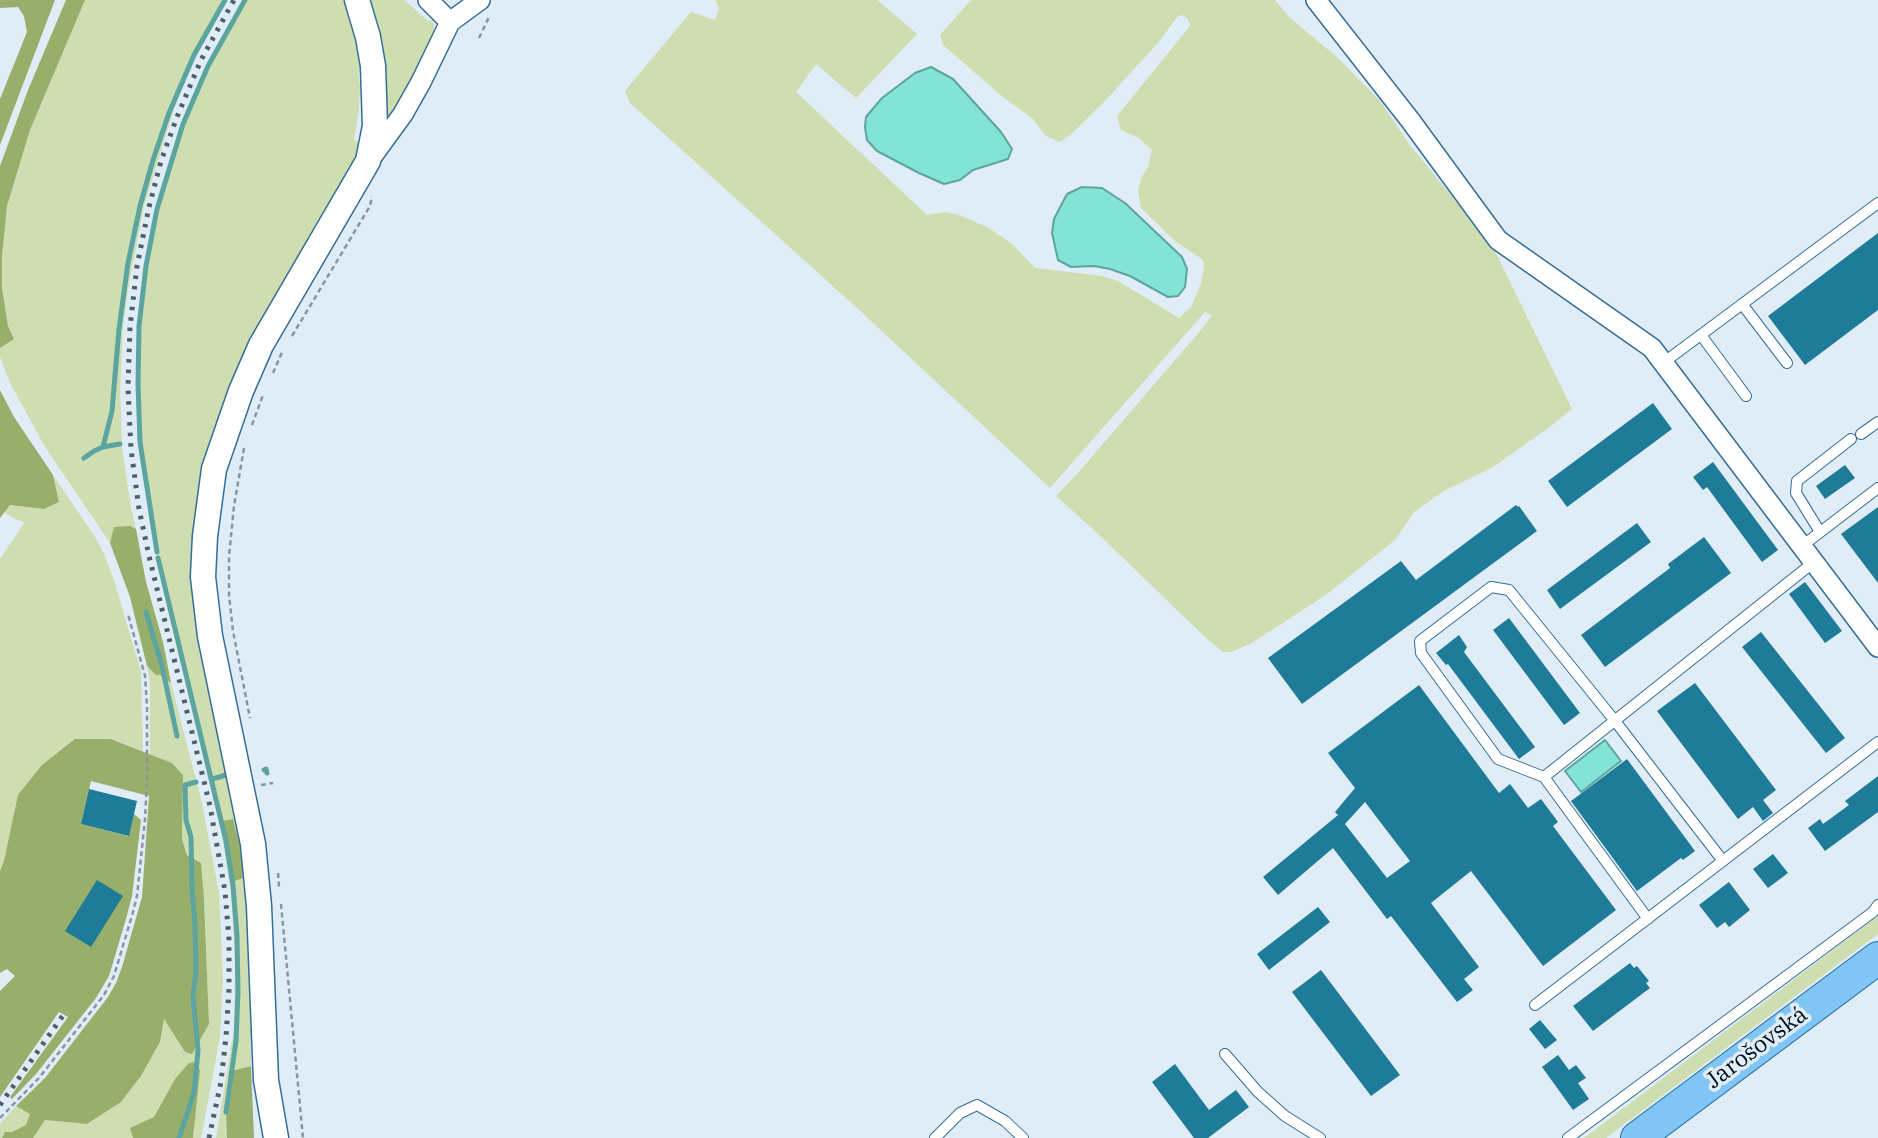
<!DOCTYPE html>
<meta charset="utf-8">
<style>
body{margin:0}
canvas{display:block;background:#e0ecf6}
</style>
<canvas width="1878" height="1138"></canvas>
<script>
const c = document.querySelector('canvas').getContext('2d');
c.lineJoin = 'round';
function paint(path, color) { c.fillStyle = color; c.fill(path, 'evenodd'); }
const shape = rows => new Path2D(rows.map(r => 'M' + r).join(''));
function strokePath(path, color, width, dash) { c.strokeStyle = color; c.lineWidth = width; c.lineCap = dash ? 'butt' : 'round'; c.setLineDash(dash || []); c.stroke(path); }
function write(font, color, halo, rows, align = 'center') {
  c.font = font + ' "IBM Plex Serif",serif'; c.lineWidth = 7; c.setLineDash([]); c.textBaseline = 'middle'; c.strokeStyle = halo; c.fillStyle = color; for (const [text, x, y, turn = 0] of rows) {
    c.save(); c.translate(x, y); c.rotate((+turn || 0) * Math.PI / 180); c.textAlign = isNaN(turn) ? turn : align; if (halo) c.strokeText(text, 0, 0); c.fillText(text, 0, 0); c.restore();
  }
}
paint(shape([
 [85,0,225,0,194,55,174,109,144,206,129,284,123,325,120,391,122,447,131,508,136,529,132,527,114,527,110,543,45,447,10,383,0,357,0,348,14,339,8,326,2,288,2,256,7,206,30,130],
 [245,0,350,0,367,69,358,72,360,86,359,109,354,140,361,142,357,158,204,486,245,844,240,847,233,819,222,821,233,881,243,878,250,955,251,1066,231,1071,226,1112,227,1138,216,1138,234,1029,235,959,231,893,222,835,167,607,157,552,140,442,138,384,139,326,146,266,157,209,169,166,190,109,208,66],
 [365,0,404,0,428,21,432,20,434,25,433,34,419,70,388,125],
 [715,0,877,0,917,34,856,98,816,64,796,92,927,215,946,212,962,216,989,228,1012,244,1035,268,1102,276,1118,281,1179,318,1191,307,1201,283,1204,268,1203,260,1175,241,1141,208,1138,190,1141,178,1148,167,1152,150,1139,138,1121,130,1117,116,1190,26,1188,19,1182,15,1178,16,1157,44,1103,103,1069,136,1059,142,1046,136,1033,119,1003,97,943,45,940,35,971,0,1275,0,1289,17,1337,57,1381,102,1409,144,1493,247,1572,409,1551,426,1493,467,1442,492,1414,512,1395,540,1327,594,1252,643,1231,652,1223,652,1205,637,1094,530,1056,496,1077,474,1201,330,1212,315,1205,312,1050,488,857,308,630,103,625,91,691,12,715,20,719,8],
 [53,475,95,537,104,554,115,583,141,672,143,751,111,739,4,861,0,871,0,559,25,522,17,520,3,512,10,505,44,509,59,502],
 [147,666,156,674,160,675,171,683,201,799,219,892,223,977,220,1036,202,1134,201,1138,193,1138,195,1131,175,1079,154,1117,130,1128,133,1138,33,1138,45,1120,87,1124,121,1102,141,1076,160,1042,164,1018,185,1052,191,1053,209,1024,204,899,182,839,183,775,172,763,150,754,150,682],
 [1878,916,1878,934,1606,1138,1584,1138],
 [16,1106,30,1114,26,1125,12,1132,5,1132,2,1138,0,1138,0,1124]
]), '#cedeb1');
paint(shape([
 [0,0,55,0,0,145,0,99,27,32,24,16,18,7,0,8],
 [66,0,85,0,30,130,7,206,2,256,2,288,8,326,14,339,0,348,0,166,28,90],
 [0,390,14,417,53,475,59,502,44,509,10,505,0,518],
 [130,526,136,529,146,582,163,642,171,683,160,675,156,675,147,666,130,597,110,543,114,527],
 [75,739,111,739,172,763,183,775,182,839,187,855,201,863,204,899,209,1024,192,1054,185,1052,164,1019,160,1042,141,1076,121,1102,87,1124,45,1120,33,1138,2,1138,5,1132,12,1132,26,1125,30,1114,16,1106,45,1078,108,997,116,983,122,967,142,897,149,796,91,781,81,824,128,836,134,814,141,820,132,896,126,919,109,976,96,998,36,1074,12,1099,10,1097,68,1017,59,1012,0,1097,0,991,15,976,7,969,0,973,0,871,4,861,18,795,42,765],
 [233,819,240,847,243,878,232,882,222,821],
 [193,1062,200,1070,193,1138,133,1138,130,1128,154,1117,175,1079,188,1064],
 [251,1066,254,1138,227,1138,226,1112,231,1071]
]), '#98ae6b');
const water = shape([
 [931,67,953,79,1001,132,1012,149,1008,159,973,170,960,180,944,184,919,173,877,151,867,140,865,127,866,117,882,98,915,73,931,67],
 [1082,187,1102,188,1125,203,1182,257,1187,269,1185,287,1178,296,1168,297,1130,276,1110,269,1094,266,1071,267,1058,260,1052,233,1054,219,1067,194,1082,187],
 [1605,740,1621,761,1581,792,1565,771,1605,740]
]);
paint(water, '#83e4d6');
strokePath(water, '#5ca49f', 2);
strokePath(shape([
 [103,447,112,411,119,329,128,263,140,206,153,160,169,113,194,55,225,0],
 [84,458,94,451,103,447,120,444],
 [157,552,140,442,138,384,139,326,146,266,157,209,183,124,208,66,245,0],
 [158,558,226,841,233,885,237,936,238,992,236,1041,226,1112],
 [146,612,162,666,177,736],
 [264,770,266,769,267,773],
 [212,779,230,774],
 [179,1138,194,1093,198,1050,193,996,196,972,195,926,192,888,191,837,186,820,185,785,196,782]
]), '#5ca49f', 5);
paint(shape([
 [1878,233,1878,310,1805,365,1768,316],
 [1653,403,1672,429,1567,507,1548,481],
 [1713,462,1778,550,1762,562,1707,487,1703,490,1693,477],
 [1845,465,1855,478,1825,499,1816,486],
 [1516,505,1518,507,1519,506,1537,531,1302,704,1268,658,1401,561,1416,580],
 [1878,507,1878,583,1841,534],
 [1637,523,1651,542,1560,609,1547,590],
 [1704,537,1731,573,1605,667,1581,635,1670,568,1668,564],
 [1805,582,1842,631,1825,643,1789,594],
 [1509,618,1580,713,1564,725,1493,630],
 [1761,632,1845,738,1826,753,1742,647],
 [1459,635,1467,647,1464,652,1535,747,1519,759,1448,664,1446,665,1436,653],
 [1695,683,1776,790,1763,800,1773,813,1763,821,1753,807,1738,819,1657,711],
 [1419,685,1499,793,1510,784,1528,808,1541,799,1558,822,1553,826,1616,910,1543,966,1471,871,1431,903,1479,967,1464,979,1473,990,1457,1002,1391,916,1387,919,1333,848,1278,895,1263,877,1338,815,1335,812,1355,788,1328,753],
 [1365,802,1410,861,1387,878,1345,824],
 [1627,759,1695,851,1683,860,1681,858,1637,891,1571,801],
 [1878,776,1878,812,1825,851,1808,828,1820,819,1823,824,1849,805,1845,801],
 [89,789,137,801,129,836,81,824],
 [1773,854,1788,873,1768,888,1753,869],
 [97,880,123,896,91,947,65,931],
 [1729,882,1750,910,1729,927,1725,922,1717,928,1699,905],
 [1318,907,1330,922,1269,970,1257,954],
 [1630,963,1634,968,1637,966,1649,981,1646,983,1650,988,1593,1031,1573,1006],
 [1321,970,1400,1075,1371,1096,1292,992],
 [1540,1020,1557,1040,1545,1049,1529,1029],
 [1558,1055,1569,1070,1576,1065,1586,1078,1578,1083,1589,1099,1573,1110,1542,1067],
 [1175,1064,1209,1110,1236,1090,1249,1107,1208,1138,1194,1138,1152,1082]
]), '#1e7c99');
const service = shape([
 [1742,304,1787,363],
 [1701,335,1746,396],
 [1663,363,1878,203],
 [1861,434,1878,422],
 [1820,532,1796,493,1797,481,1851,439],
 [1802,546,1878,488],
 [1544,777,1814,562],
 [1648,919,1544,777,1498,759,1421,653,1420,641,1491,587,1509,590,1615,721,1723,861],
 [1535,1005,1878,742],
 [1225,1054,1258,1092,1285,1116,1320,1138],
 [935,1138,960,1113,977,1105,1005,1121,1023,1138],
 [1568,1138,1873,912,1878,905]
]);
const minor = shape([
 [428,0,450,22],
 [1316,0,1410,120,1498,240,1652,348,1878,647],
 [371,158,403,114,421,82,450,22,480,0]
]);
const tertiary = shape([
 [276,1138,266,1080,259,906,253,844,210,636,203,577,205,536,214,469,241,391,261,345,368,161,375,126,373,66,368,37,357,0]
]);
const primary = shape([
 [1637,1138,1878,958]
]);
strokePath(service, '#336e9a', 12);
strokePath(minor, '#336e9a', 22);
strokePath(tertiary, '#336e9a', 27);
strokePath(primary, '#1d6da5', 34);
strokePath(shape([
 [479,38,490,15],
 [292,336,370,206,372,196],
 [273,373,283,350],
 [252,425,263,395],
 [244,448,234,506,229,556,229,595,233,631,250,718],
 [261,785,273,783],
 [278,873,279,887],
 [281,904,303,1138],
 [0,1118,39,1078,104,995,114,976,133,912,137,896,145,819,147,780,147,706,145,676,128,614]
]), '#8895a2', 2.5, [5, 3.5]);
strokePath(service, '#fff', 10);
strokePath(minor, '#fff', 19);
strokePath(tertiary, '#fff', 24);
strokePath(primary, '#81c5f4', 32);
strokePath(shape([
 [0,1105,64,1014],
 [209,1138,221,1082,226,1037,229,989,229,939,225,891,210,806,149,556,139,509,131,449,128,388,130,327,137,266,149,207,161,161,177,117,201,60,234,0]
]), '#505e6c', 5, [3.5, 7]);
write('23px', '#000f20', '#e0ecf6', [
 ["Jarošovská",1757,1048,-37]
]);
</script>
